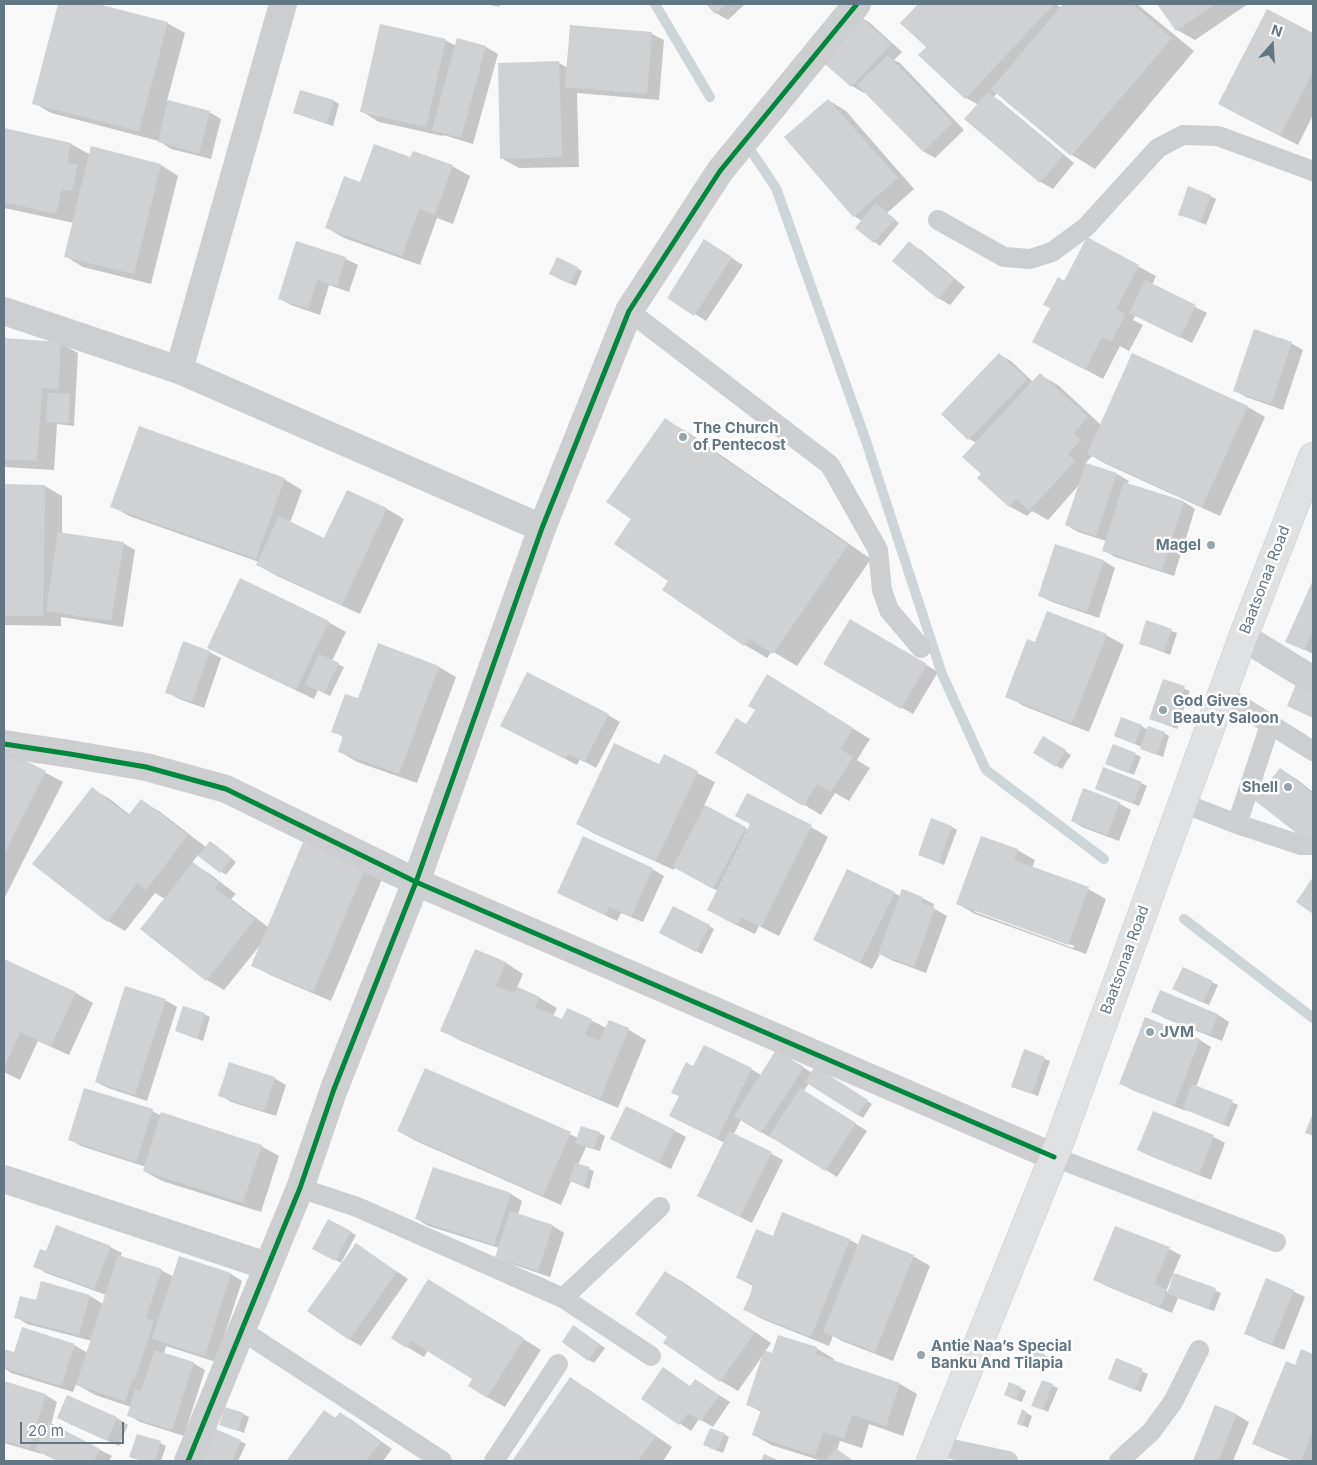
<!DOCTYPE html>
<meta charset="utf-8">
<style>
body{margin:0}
#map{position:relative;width:1317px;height:1465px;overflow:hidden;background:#f8f8f8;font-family:Inter,sans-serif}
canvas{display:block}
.frame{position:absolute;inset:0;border:5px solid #637683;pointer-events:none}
.north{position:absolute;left:1247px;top:20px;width:50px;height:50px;-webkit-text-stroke:4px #fff;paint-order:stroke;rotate:19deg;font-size:14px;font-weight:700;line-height:20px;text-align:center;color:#637683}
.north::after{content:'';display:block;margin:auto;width:18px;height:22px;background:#637683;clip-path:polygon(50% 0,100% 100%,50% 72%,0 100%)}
.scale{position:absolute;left:20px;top:1422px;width:104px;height:22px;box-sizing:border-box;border:2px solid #637683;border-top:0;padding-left:6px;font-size:15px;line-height:18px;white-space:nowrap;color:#637683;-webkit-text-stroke:4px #fff;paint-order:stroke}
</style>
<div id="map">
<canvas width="1317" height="1465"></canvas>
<div class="frame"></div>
<div class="north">N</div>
<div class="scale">20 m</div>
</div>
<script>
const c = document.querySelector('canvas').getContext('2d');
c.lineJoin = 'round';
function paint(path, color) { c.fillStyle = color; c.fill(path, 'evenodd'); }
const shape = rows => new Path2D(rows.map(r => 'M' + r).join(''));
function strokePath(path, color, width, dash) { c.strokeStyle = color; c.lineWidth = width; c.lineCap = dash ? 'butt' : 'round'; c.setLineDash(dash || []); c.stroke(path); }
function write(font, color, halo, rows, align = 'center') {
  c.font = font + ' Inter,sans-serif'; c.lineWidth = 5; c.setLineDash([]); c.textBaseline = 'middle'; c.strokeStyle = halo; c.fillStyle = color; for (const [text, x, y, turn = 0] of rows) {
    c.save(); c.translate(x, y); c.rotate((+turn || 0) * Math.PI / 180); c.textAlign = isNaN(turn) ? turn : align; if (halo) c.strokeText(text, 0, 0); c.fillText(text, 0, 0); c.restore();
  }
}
paint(shape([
 [60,4,93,4,167,23,185,33,167,101,209,112,221,119,211,159,171,149,159,141,51,113,34,103],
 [487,4,500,4,499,7],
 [708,4,745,4,728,20,716,13],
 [919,4,1056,4,1061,8,1065,4,1137,4,1194,51,1095,169,1072,155,997,93,994,97,1000,101,1074,163,1053,189,1041,182,966,119,979,105,966,98,927,47,902,23],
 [1159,4,1248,4,1195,40,1177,30],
 [1268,11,1313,34,1313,115,1298,145,1237,114],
 [857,15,869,22,902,52,894,60,900,63,964,130,935,158,923,151,865,91,864,93,852,86,819,57],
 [572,27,652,34,664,40,659,100,577,93,579,167,519,168,501,158,559,63,568,68],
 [445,40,456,46,458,40,486,47,498,54,473,144,443,135,443,136,379,122,361,111],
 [828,100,846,111,914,189,887,213,899,223,880,246,857,228,862,221,854,216],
 [334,101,339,104,333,126,300,115,294,112],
 [4,129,71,144,91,155,161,165,178,176,151,284,83,267,65,256,74,223,4,208],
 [411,158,452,166,470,176,453,224,437,218,420,265,344,238,327,228,361,184],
 [1210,196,1216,199,1206,225,1180,214],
 [1087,239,1156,276,1152,285,1207,313,1192,343,1136,315,1133,320,1143,325,1129,351,1120,346,1103,379,1051,351,1064,282],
 [297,243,346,259,358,265,349,292,329,285,320,315,291,305,279,298],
 [909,243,921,250,965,287,950,305,938,298,894,261],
 [716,248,743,265,706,321,695,314],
 [577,268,582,271,576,286,556,277],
 [4,340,60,343,78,353,74,426,57,424,54,470,4,467],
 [1291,343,1303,350,1283,410,1246,397,1235,390],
 [1000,355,1011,361,1033,382,1040,375,1058,385,1101,425,1248,407,1265,417,1220,516,1106,464,1092,456,1085,464,1117,474,1129,481,1127,484,1184,502,1195,509,1174,576,1115,557,1103,550,1106,541,1078,532,1066,525,1079,485,1048,520,1032,511,1027,516,1009,506,983,474,977,443,969,439],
 [666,420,689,433,871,559,797,666,772,651,767,658,745,645,670,581],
 [284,479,302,490,290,523,325,539,348,492,387,509,404,519,360,614,275,575,258,565,259,562,129,516,112,506],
 [4,485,45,486,62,496,62,534,123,543,135,550,123,627,61,617,61,626,4,625],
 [1104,561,1115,568,1099,618,1052,602,1040,596],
 [1313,583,1313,654,1287,641],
 [850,620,938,672,913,714,825,663],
 [328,622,346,632,332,661,344,667,330,696,318,690,314,699,226,657,209,647],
 [1147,622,1177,633,1170,655,1140,643],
 [1106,635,1124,645,1089,732,1024,706,1006,696,1036,644],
 [209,652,221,658,204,708,179,699,167,692],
 [439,667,456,677,417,783,357,762,339,751,344,738,333,731],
 [1164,680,1190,691,1177,729,1151,719],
 [785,686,870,739,857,760,870,768,849,801,835,793,821,815,717,752],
 [608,715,620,722,596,768,580,759,577,765,513,732],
 [1141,726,1148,730,1164,733,1169,736,1163,757,1147,751,1141,748,1142,747,1115,736],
 [1044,737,1071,755,1062,769,1034,753],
 [8,753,63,782,4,899,4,762],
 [1135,754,1141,757,1134,775,1107,764],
 [664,756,715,782,704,806,749,830,752,824,811,827,828,837,779,936,759,926,755,934,726,920,709,910,718,891,675,867,674,870,595,834,577,824,660,766],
 [1280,769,1298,780,1313,792,1313,845],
 [1141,783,1147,786,1139,806,1102,791],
 [92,789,110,799,130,815,141,801,159,811,206,847,215,845,236,862,226,875,198,855,192,863,210,874,236,894,231,899,268,927,368,862,385,872,331,1001,270,975,252,965,261,944,224,990,207,980,165,899,155,893,125,931,108,921,34,864],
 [1084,790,1120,804,1131,810,1119,841,1084,828,1072,821],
 [952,827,957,830,944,865,920,855],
 [1017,850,1035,860,1032,868,1088,889,1106,899,1086,954,975,914,958,904],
 [975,910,1074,946,1073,948,975,912],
 [652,869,664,876,643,922,621,913,617,921,558,893],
 [894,893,900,896,922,898,934,904,933,908,947,916,926,973,891,960,880,954,872,969,826,946],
 [709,926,714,929,702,954,666,936],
 [475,951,506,963,523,974,517,988,540,998,557,1008,553,1016,562,1020,591,1020,606,1028,609,1021,629,1030,646,1040,618,1108,459,1040,441,1030],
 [4,960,76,993,93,1003,69,1055,38,1041,20,1080,4,1072],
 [1184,969,1218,985,1209,1005,1179,992],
 [1160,992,1218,1015,1229,1022,1222,1041,1164,1018,1153,1011],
 [165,1000,177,1007,147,1101,108,1088,96,1082],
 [204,1014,210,1017,203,1041,177,1031],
 [1146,1019,1200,1040,1211,1047,1196,1087,1238,1105,1229,1127,1187,1109,1186,1111,1132,1090,1120,1083],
 [1025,1051,1050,1061,1038,1096,1012,1086],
 [788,1058,812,1073,816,1068,872,1104,863,1118,809,1083,804,1091,867,1131,837,1177,774,1137,773,1139,741,1120,734,1134,783,1160,752,1223,710,1202,725,1143,682,1122,680,1096,672,1092,694,1067,751,1069,761,1075],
 [425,1069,578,1138,599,1133,605,1136,600,1151,586,1147,578,1165,594,1171,589,1189,571,1181,561,1205,416,1141,398,1131],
 [274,1078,286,1085,276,1116,231,1102,220,1095],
 [152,1111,162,1116,261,1146,279,1156,261,1212,162,1181,144,1171,146,1167,81,1146,69,1139],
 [1153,1112,1214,1137,1225,1143,1211,1180,1150,1156,1138,1150],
 [675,1131,686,1137,671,1169,623,1145],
 [511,1194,522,1201,518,1215,553,1226,564,1233,550,1277,508,1263,497,1257,499,1248,428,1226,417,1219],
 [329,1220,356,1235,341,1263,314,1248],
 [774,1237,850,1240,859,1245,913,1256,930,1266,893,1361,842,1341,833,1336,829,1346,762,1319,744,1309,751,1295,753,1286,738,1278],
 [356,1244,408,1279,361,1346,349,1339],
 [110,1247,122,1253,120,1257,161,1270,174,1277,180,1258,231,1274,242,1281,216,1362,166,1346,164,1354,193,1363,205,1370,184,1436,140,1422,129,1415,131,1407,95,1395,76,1384,73,1392,11,1373,4,1368,5,1351,15,1353,74,1345,88,1353,92,1341,27,1324,16,1317,37,1301,90,1296,103,1304,106,1295,46,1273,35,1266,47,1253],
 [1169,1249,1181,1255,1173,1274,1221,1293,1214,1311,1178,1298,1172,1313,1106,1286,1095,1279],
 [1173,1275,1175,1276,1169,1292,1166,1291],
 [665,1272,683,1282,771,1343,765,1352,773,1354,816,1348,834,1359,833,1362,900,1384,917,1394,903,1436,869,1424,862,1448,840,1441,837,1450,853,1461,822,1461,771,1445,754,1435,761,1412,747,1404,763,1355,738,1391,721,1381,665,1343,669,1336],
 [446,1291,541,1350,505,1407,487,1397,474,1379,428,1350,424,1357,392,1338],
 [1293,1291,1305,1297,1284,1350,1258,1340,1246,1333],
 [579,1330,605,1348,594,1363,589,1360],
 [1301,1351,1313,1355,1313,1461,1294,1461,1266,1450,1254,1443,1295,1367],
 [1043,1354,1048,1357,1044,1368,1031,1362],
 [1117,1360,1148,1374,1141,1392,1115,1381],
 [663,1368,691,1387,695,1380,730,1402,713,1427,699,1419,691,1431,642,1398],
 [570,1379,588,1389,672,1447,663,1461,513,1461],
 [1042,1381,1058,1388,1048,1412,1033,1405],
 [4,1383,46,1395,57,1402,51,1425,112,1456,109,1461,58,1461,43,1453,42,1454,4,1443],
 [1010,1383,1026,1391,1022,1402,1011,1398],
 [68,1396,117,1418,128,1425,119,1446,70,1424,58,1417],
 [1216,1407,1237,1415,1249,1422,1233,1461,1194,1461],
 [324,1411,336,1418,340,1413,352,1420,392,1449,383,1461,291,1461,288,1459],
 [1023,1411,1032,1416,1028,1428,1018,1423],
 [243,1414,249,1417,244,1433,221,1424],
 [216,1430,246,1444,238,1461,203,1461],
 [724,1434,729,1437,723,1453,710,1448],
 [160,1443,166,1446,161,1461,142,1461,131,1456]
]), '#0003');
strokePath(shape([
 [655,4,710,97],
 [745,142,776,188,866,441,942,674,986,770,1104,859],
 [1184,919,1313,1018]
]), '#cdd5d8', 10);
paint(shape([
 [58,4,98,4,168,22,139,131,32,104],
 [706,4,726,4,715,14],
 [918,4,1051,4,1052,6,965,99,918,55,926,47,900,23],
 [1063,4,1132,4,1172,38,1071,156,991,89],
 [1157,4,1216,4,1176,31],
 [1267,9,1313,33,1313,72,1280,136,1218,104],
 [857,14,891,44,851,87,818,58],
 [380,24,446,39,426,127,360,112],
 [570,25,652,32,647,94,565,87],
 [457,38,486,46,461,138,432,130],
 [888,55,953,123,923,152,857,85],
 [559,61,562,157,500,159,498,63],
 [300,90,334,100,327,123,293,113],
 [988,92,1063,155,1040,183,964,119],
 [828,99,898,178,853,217,784,137],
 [168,100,210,111,199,154,158,142],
 [4,128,71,143,67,163,78,165,72,191,62,189,56,214,4,202],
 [374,144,410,157,413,151,453,165,435,215,419,209,402,256,325,228,344,176,360,182],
 [91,146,161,164,134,274,64,257],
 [1188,186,1211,195,1201,222,1178,215],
 [875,203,895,219,874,243,855,228],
 [1087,237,1139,265,1116,309,1126,314,1111,342,1102,337,1085,370,1032,342,1050,308,1043,305,1058,277,1064,281],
 [704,239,732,257,694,316,667,298],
 [296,241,346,257,337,286,317,280,308,309,278,299],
 [909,241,954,280,938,299,892,261],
 [557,257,578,267,570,284,549,274],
 [1145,280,1196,305,1180,338,1129,313],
 [1254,329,1292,342,1271,404,1233,391],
 [4,338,61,342,58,390,42,388,37,461,4,459],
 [999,353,1027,379,968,440,941,414],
 [1132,353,1248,406,1202,507,1087,454],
 [1040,373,1088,417,1074,433,1081,440,1068,454,1075,461,1029,511,1016,499,1009,507,977,478,981,474,962,457],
 [48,393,70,394,69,423,46,422],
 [665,418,848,545,773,654,749,638,744,646,662,590,668,581,614,544,631,519,606,502],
 [139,426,285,478,256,559,110,507],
 [1086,463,1117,473,1096,536,1065,525],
 [1124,482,1184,501,1162,571,1102,551],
 [4,484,45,485,43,616,4,616],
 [347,490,387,508,342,605,256,565,279,516,324,538],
 [58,532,124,542,111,621,46,611],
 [1055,544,1104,560,1087,612,1038,596],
 [240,578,329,621,296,690,207,648],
 [1313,580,1313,631,1304,650,1285,642],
 [1047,611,1107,634,1072,723,1005,697,1027,639,1035,642],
 [850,619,927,664,901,709,823,664],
 [1146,620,1172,629,1164,652,1139,644],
 [183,641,210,651,192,702,165,693],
 [378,643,439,666,399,774,338,752,343,736,331,732,345,694,358,698],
 [319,654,339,663,324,693,305,685],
 [527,672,609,714,584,762,568,754,565,759,500,726],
 [767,674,853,728,840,749,853,757,831,792,817,784,803,806,715,753,736,718,746,724,755,710,748,706],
 [1163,679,1185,686,1172,727,1149,719],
 [1296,684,1313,692,1313,718,1287,706],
 [1121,717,1142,725,1134,744,1114,736],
 [1148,726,1165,732,1157,755,1140,749],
 [1043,736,1066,750,1056,767,1033,753],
 [614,743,659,764,664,754,698,771,656,861,576,824],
 [1113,744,1136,753,1128,773,1105,764],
 [8,752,46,771,4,854,4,759],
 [1103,767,1142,782,1133,804,1095,789],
 [1280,768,1313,794,1313,846,1254,800],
 [92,787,128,816,141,799,188,835,146,890,137,883,107,922,32,864],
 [1083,788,1120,802,1107,835,1071,821],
 [747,793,812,825,761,927,741,917,737,925,707,910,750,824,735,816],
 [705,805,746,827,713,889,673,867],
 [931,818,952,826,939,863,918,855],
 [306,835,368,861,313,992,251,966],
 [583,836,653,868,631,917,609,907,605,915,557,893],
 [981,836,1018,849,1014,860,1089,887,1068,945,956,904],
 [210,841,232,858,220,873,198,856],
 [193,862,219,883,215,888,255,919,206,981,140,929],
 [847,869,895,892,860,963,813,940],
 [1313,877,1313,914,1296,902],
 [902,889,923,897,921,903,935,908,914,967,878,954],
 [673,906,710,925,696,952,659,933],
 [475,949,506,962,496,986,515,993,518,987,540,997,535,1007,562,1019,567,1008,592,1019,585,1035,599,1041,609,1020,629,1028,600,1099,440,1031],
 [4,959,76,992,51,1046,20,1032,4,1068],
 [1183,967,1213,981,1203,1003,1172,989],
 [125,986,166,999,135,1095,95,1082],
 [1160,990,1218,1014,1210,1035,1151,1012],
 [183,1006,205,1013,197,1039,175,1031],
 [1145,1017,1200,1039,1174,1106,1119,1084],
 [704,1045,752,1068,717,1139,669,1116,679,1096,671,1093,686,1062,693,1066],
 [1024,1049,1045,1057,1032,1094,1011,1087],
 [776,1050,804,1067,761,1133,734,1116],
 [229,1062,275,1077,264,1111,218,1096],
 [815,1066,868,1100,857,1115,805,1082],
 [425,1068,571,1132,543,1196,397,1131],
 [1192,1084,1233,1100,1223,1125,1183,1109],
 [84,1088,153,1109,136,1162,68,1140],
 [800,1088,856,1123,825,1171,769,1136],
 [626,1106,675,1130,659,1163,610,1139],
 [1153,1111,1214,1135,1199,1175,1137,1150],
 [161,1112,262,1145,243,1203,143,1171],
 [1313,1113,1313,1136,1305,1133],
 [581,1126,600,1132,594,1149,575,1143],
 [729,1131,772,1152,740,1217,697,1196],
 [575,1163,590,1167,584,1186,569,1181],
 [433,1167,511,1193,494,1245,415,1219],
 [510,1211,553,1225,538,1271,495,1257],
 [782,1212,850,1239,811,1337,743,1310,750,1295,753,1284,736,1278,756,1229,773,1236],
 [328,1219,351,1231,335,1261,312,1249],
 [56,1225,111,1246,94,1289,33,1267,40,1249,46,1251],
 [1115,1226,1170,1247,1154,1284,1167,1290,1160,1307,1093,1280],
 [862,1234,914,1255,875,1352,823,1332],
 [356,1243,397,1272,349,1340,307,1311],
 [118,1255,162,1269,146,1318,154,1321,135,1379,133,1378,125,1401,76,1385],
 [179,1256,231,1273,205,1356,152,1339],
 [665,1271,755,1332,720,1382,663,1343,667,1337,635,1314],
 [1174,1273,1216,1288,1208,1309,1167,1294],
 [1266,1278,1294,1290,1272,1344,1244,1334],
 [428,1279,524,1338,487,1398,468,1386,472,1379,411,1341,406,1348,391,1338],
 [41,1281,90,1295,79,1335,14,1318,20,1296,36,1300],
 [573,1325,600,1344,588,1361,562,1342],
 [22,1327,75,1344,61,1386,4,1368,4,1349,14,1352],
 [778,1335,817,1347,815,1354,900,1383,886,1426,852,1415,844,1439,823,1432,815,1456,752,1435,761,1410,746,1405,764,1350,772,1353],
 [1031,1348,1044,1353,1038,1366,1026,1361],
 [1301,1349,1313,1354,1313,1430,1301,1461,1296,1461,1252,1444,1286,1361,1295,1365],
 [155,1350,194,1362,172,1430,127,1416,135,1389,141,1391],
 [1116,1358,1143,1369,1135,1390,1108,1379],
 [663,1367,690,1386,695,1379,719,1395,701,1421,688,1413,679,1425,641,1399],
 [570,1377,656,1436,638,1461,512,1461],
 [1042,1380,1053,1384,1043,1410,1031,1406],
 [4,1381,46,1394,30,1448,4,1441],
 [1009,1382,1021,1387,1016,1400,1004,1395],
 [67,1395,117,1417,107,1441,57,1418],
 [1215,1405,1237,1414,1218,1461,1193,1461],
 [225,1407,244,1413,238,1431,219,1425],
 [1022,1409,1027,1412,1022,1426,1017,1424],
 [324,1410,335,1418,340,1412,381,1442,366,1461,289,1461,287,1460],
 [49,1422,100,1449,94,1461,57,1461,35,1450],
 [710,1428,725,1433,717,1451,703,1445],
 [216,1429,241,1440,232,1461,201,1461],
 [137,1434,161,1441,155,1461,143,1461,129,1457],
 [836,1448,852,1460,851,1461,825,1461],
 [764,1454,780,1461,761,1461]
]), '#cfd1d3');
const secondary = shape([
 [931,1461,1054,1157,1243,637,1313,457]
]);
strokePath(secondary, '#d5d6d7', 30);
strokePath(shape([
 [938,220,1004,257,1030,259,1052,252,1086,227,1158,148,1183,135,1218,136,1313,171],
 [629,311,830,465,878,550,882,590,889,610,921,648],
 [1222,694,1313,751],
 [1183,803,1237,824,1301,845,1313,845],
 [1237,824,1270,725],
 [1054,1157,1276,1242],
 [300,1188,357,1207,563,1298,651,1356],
 [563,1298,660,1207],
 [241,1330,442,1461],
 [938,1446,1008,1461],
 [494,1461,558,1364],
 [1119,1461,1151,1432,1173,1402,1199,1350]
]), '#cdcecf', 20);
strokePath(shape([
 [4,311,179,370,542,528],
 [179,370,283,4],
 [1243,637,1313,680],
 [4,744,70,754,146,767,226,789,416,882,1054,1157],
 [4,1179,267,1266],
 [188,1461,300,1188,334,1089,416,882,542,528,629,311,720,171,857,4]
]), '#cdcecf', 28);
strokePath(secondary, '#e0e1e2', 28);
strokePath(shape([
 [4,744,70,754,146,767,226,789,416,882,1054,1157],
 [188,1461,300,1188,334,1089,416,882,542,528,629,311,720,171,857,4]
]), '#00873e', 5);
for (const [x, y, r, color] of [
 [683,437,5,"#97a4ac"],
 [1211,545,5,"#97a4ac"],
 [1163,710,5,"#97a4ac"],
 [1288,787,5,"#97a4ac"],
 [1150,1032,5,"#97a4ac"],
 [921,1355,5,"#97a4ac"]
]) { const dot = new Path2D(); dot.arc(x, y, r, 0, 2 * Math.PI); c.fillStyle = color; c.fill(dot); strokePath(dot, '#fff', 2); }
write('bold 15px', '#637683', '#fff', [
 ["The Church",693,428],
 ["of Pentecost",693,445],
 ["Magel",1201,545,"right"],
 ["God Gives",1173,701],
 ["Beauty Saloon",1173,718],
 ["Shell",1278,787,"right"],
 ["JVM",1160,1032],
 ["Antie Naa’s Special",931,1346],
 ["Banku And Tilapia",931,1363]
], 'left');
write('15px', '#637683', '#fff', [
 ["Baatsonaa Road",1265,580,-69],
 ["Baatsonaa Road",1125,960,-70]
]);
</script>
